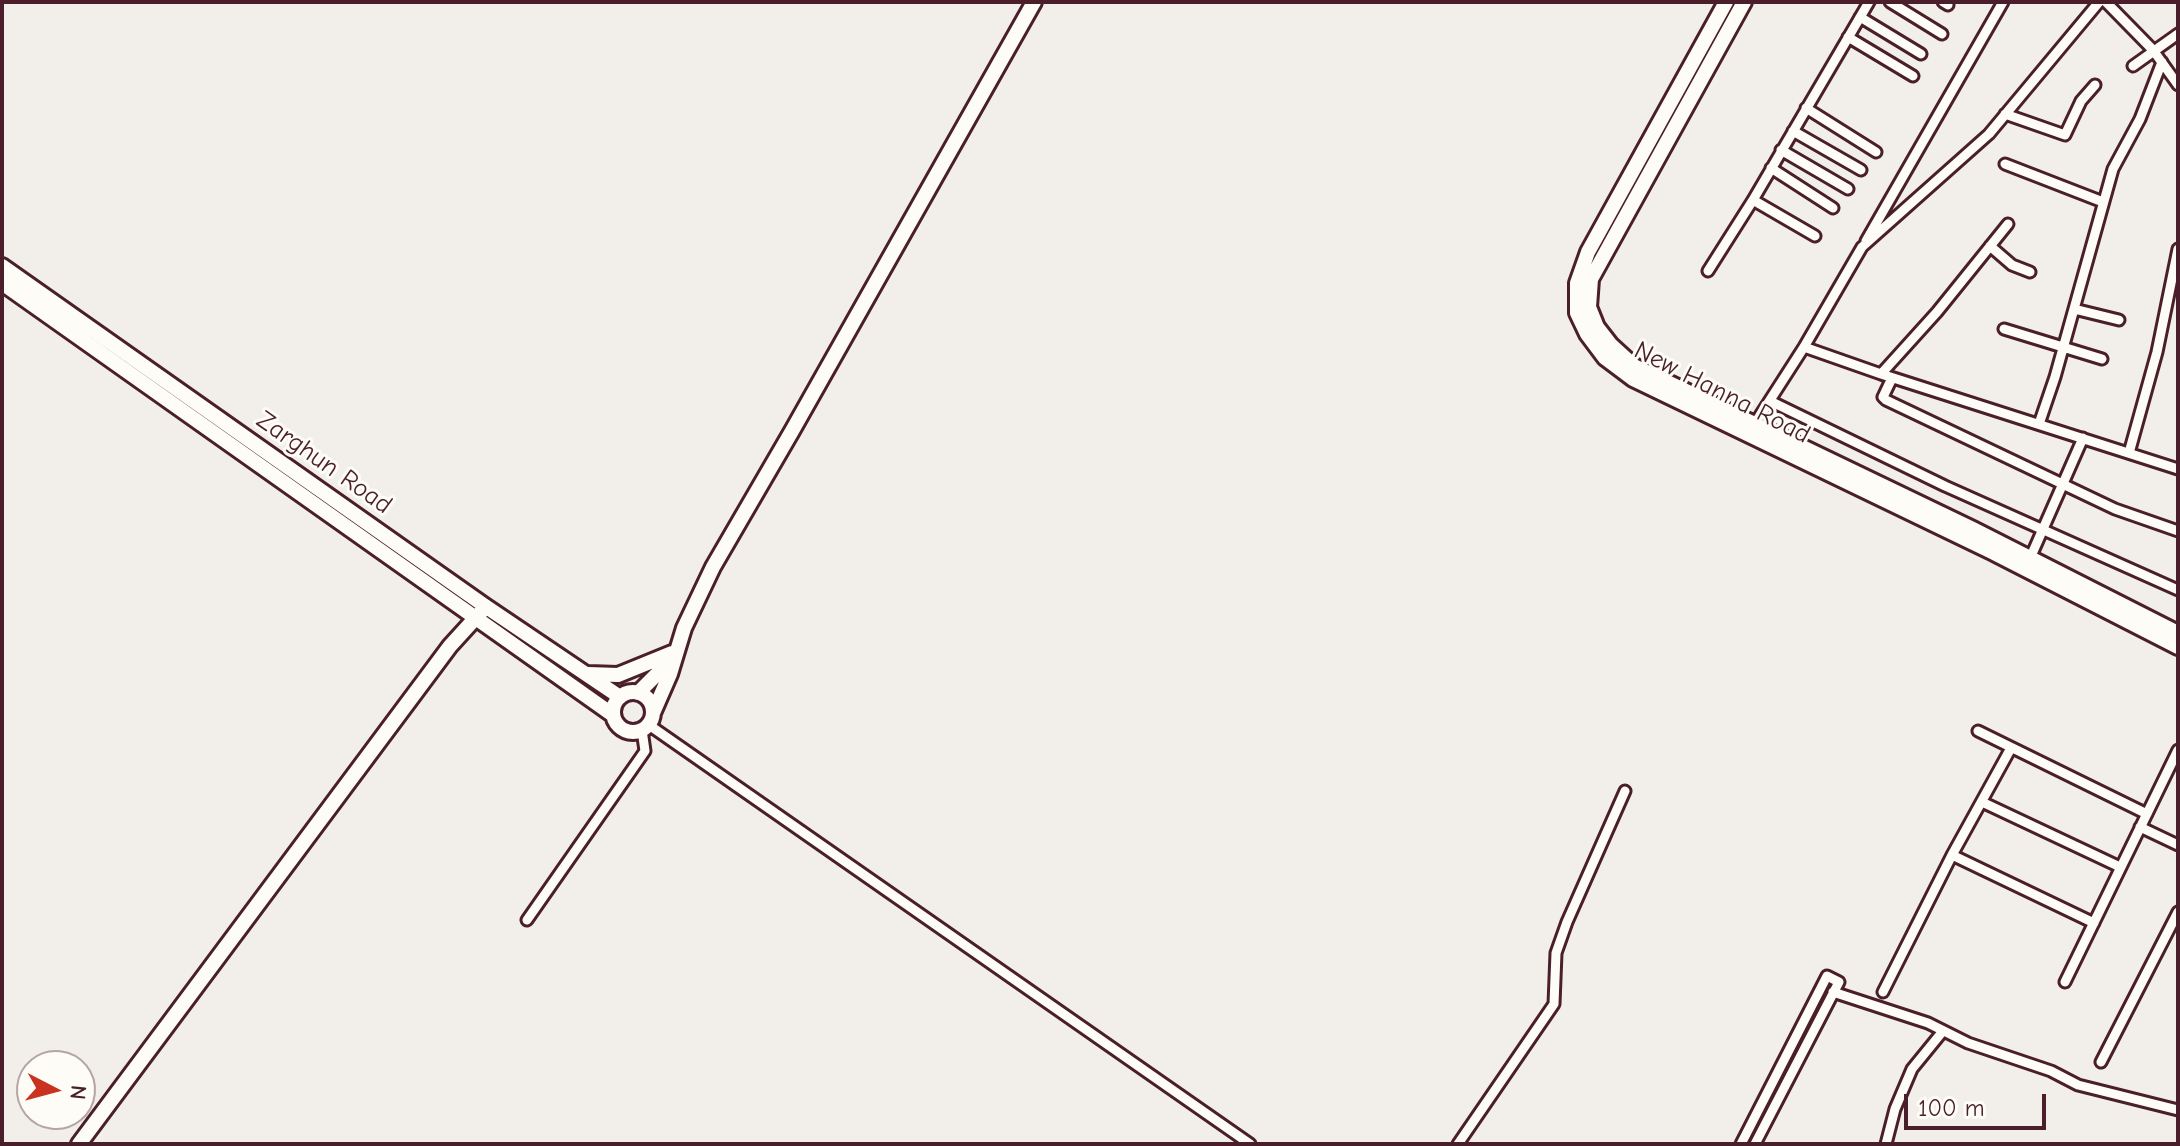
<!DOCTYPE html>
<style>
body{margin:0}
#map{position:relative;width:2180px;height:1146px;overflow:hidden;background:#f2efeb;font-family:"Comic Neue",sans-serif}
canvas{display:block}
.frame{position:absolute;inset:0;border:4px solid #4a1f2b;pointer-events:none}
.north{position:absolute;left:16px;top:1050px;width:80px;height:80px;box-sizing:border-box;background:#fdfcf7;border:2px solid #b5a4a5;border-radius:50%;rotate:96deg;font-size:22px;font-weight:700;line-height:32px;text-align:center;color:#4a1f2b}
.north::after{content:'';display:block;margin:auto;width:28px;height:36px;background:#c8321e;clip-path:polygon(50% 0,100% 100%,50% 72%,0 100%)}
.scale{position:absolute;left:1904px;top:1094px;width:142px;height:36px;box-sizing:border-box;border:4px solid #4a1f2b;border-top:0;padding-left:10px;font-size:24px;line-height:28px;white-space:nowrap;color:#4a1f2b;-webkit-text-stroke:6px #fdfcf7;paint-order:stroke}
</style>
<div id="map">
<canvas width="2180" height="1146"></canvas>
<div class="frame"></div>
<div class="north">N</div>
<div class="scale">100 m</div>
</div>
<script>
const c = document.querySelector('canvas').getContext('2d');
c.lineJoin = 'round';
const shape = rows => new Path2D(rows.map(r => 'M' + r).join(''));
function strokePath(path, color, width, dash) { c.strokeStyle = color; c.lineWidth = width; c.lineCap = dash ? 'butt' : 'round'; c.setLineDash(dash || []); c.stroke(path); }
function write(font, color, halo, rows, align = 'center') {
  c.font = font + ' "Comic Neue",sans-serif'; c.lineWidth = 6; c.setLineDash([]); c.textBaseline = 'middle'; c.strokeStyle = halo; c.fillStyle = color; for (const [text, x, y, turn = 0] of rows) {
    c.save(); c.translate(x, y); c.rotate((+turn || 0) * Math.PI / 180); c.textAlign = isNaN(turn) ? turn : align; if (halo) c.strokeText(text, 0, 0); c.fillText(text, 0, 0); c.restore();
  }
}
const street = shape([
 [1890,2,1942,34],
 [1943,2,1948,5],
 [2106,2,2153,50,2178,85],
 [1860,17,1921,54],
 [1848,37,1913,76],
 [2133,66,2178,34],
 [1806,108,1876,152],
 [2005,114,2065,135,2081,101,2095,85],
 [1793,131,1861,170],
 [1781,150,1848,189],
 [2005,164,2103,202],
 [1771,168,1833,208],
 [1753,200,1815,236],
 [1866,241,2003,2],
 [1990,246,2012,265,2030,272],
 [1708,271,1753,200,1869,2],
 [2074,309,2119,320],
 [2004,329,2102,359],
 [1804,347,1881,374,2178,469],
 [1881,374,1937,312,2008,224],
 [1892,378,1883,397,1886,400,2115,509,2178,531],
 [1770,401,1945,486,2178,590],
 [2039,424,2055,377,2113,169,2140,119,2162,62],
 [1752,428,1804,347,1862,247,1989,134,2099,2],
 [2129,453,2157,352,2178,249],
 [2028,563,2083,438],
 [649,725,1250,1144],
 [1978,731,2147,814],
 [1982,802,2120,867],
 [2140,827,2178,845],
 [1952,855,2094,923],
 [527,920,645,751,642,730],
 [2065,982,2178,750],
 [1833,992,1928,1023,1968,1043,2051,1071,2078,1085,2178,1110],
 [1883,992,1952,855,2011,748],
 [2101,1062,2178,912],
 [1458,1144,1554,1004,1556,953,1567,922,1625,791],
 [1741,1144,1827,976,1839,982,1755,1144],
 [1886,1144,1895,1109,1912,1069,1943,1031]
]);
const secondary = shape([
 [2,266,485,606,620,697],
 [2,283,613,715],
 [588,674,618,675,672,653],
 '613 712a20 20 0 1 1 40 0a20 20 0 1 1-40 0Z',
 [638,693,661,670,670,656],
 [653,713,670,674,684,628,713,567,792,431,1034,2],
 [79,1144,450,646,481,612]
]);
const primary = shape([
 [1726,2,1588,252,1577,283,1577,313,1587,334,1605,358,1633,379,1994,553,2178,647],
 [1744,2,1591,279,1589,307,1597,327,1611,345,1634,366,1973,529,2178,633]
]);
strokePath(street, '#4a1f2b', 15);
strokePath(secondary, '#4a1f2b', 20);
strokePath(primary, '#4a1f2b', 20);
strokePath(street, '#fdfcf7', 9);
strokePath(secondary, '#fdfcf7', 14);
strokePath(primary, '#fdfcf7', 14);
write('26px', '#4a1f2b', '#fdfcf7', [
 ["New Hanna Road",1722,393,27],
 ["Zarghun Road",324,463,35]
]);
</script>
